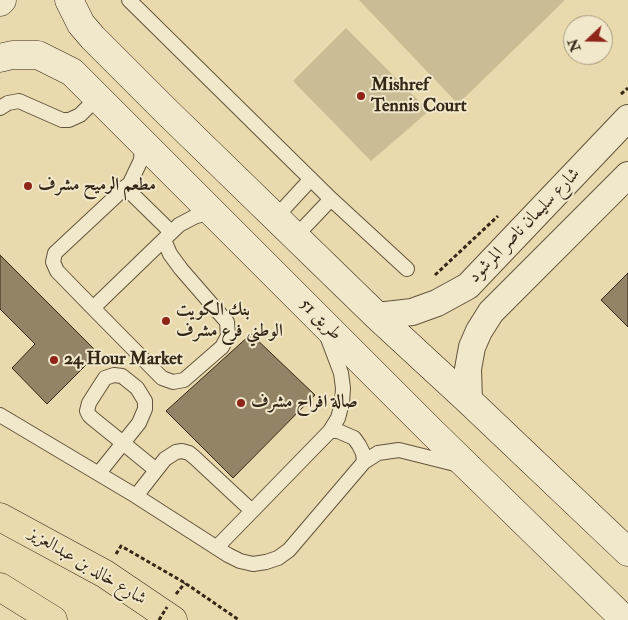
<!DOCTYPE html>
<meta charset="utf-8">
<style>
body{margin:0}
#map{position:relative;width:628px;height:620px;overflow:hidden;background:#e9daad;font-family:"IM FELL Double Pica",serif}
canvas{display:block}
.north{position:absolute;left:563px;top:15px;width:50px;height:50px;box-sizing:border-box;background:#f1e7ca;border:1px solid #a69a82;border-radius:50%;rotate:249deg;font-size:14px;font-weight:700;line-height:20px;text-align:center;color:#352717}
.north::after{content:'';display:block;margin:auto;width:18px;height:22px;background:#8f2418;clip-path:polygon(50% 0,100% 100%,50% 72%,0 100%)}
</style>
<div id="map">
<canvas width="628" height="620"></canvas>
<div class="north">N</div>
</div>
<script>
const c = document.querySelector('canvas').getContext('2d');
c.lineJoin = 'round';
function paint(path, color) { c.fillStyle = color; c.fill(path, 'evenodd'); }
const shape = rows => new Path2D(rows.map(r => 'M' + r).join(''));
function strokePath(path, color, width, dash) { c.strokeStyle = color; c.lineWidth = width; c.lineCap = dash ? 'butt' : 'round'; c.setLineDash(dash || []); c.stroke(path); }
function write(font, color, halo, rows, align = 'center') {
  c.font = font + ' "IM FELL Double Pica",Amiri,serif'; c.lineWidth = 4; c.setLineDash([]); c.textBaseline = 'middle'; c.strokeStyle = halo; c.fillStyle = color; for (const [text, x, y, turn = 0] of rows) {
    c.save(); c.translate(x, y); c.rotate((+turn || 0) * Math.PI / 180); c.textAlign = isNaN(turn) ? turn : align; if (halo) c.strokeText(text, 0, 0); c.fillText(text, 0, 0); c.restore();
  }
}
paint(shape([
 [359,0,565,0,458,104],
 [346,28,429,111,371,161,293,81]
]), '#cabc94');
const building = shape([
 [0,255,98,353,47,404,12,368,35,344,0,309,0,255],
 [628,273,628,327,601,300,628,273],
 [251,334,315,395,233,478,166,411,251,334]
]);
paint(building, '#938465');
strokePath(building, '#352717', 1);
const lane = shape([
 [129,0,331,199,407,269],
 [0,108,8,103,19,101,62,120,69,120,80,115,98,97],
 [142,143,141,160,130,183,55,253,53,262,57,271,93,308,179,225,194,217,212,211],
 [125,187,171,232],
 [276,217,311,179],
 [295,237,331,199],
 [93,308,162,378,173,382,184,380,222,347,228,336,227,322,181,269,170,254,164,240],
 [0,415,136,496,228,555,240,561,253,564,266,562,278,558,289,550,364,462,378,453,399,450,459,465],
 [330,431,338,431,354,438,359,445,363,453,364,462],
 [99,473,139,423,145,409,145,401,137,388,122,376,114,375,105,378,89,403,87,411,89,415,92,418,123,443,156,470],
 [136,496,165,459,176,452,182,451,189,453,194,457,252,511],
 [217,547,330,431,338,418,342,403,343,388,341,373,327,336]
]);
const street = shape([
 [377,316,412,312,437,303,468,286,628,118],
 [469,401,468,369,472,347,479,331,491,312,628,175]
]);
const secondary = shape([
 [69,0,81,24,93,38,164,109,377,316,469,401,628,552],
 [0,2,2,0],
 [0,58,12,55,38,55,72,72,431,431,625,620]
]);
const primary = shape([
 [0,517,105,574,173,620],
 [0,587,53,620]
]);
strokePath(lane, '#62543c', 16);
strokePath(street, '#62543c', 28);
strokePath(secondary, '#352717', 29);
strokePath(primary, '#352717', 29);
strokePath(shape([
 [621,94,628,88],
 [435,275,498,216],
 [116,554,121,546,185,583,239,620],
 [176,594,185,583]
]), '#352717', 3, [4, 2.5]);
strokePath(lane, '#f1e7ca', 14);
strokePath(street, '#f1e7ca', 26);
strokePath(secondary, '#f1e7ca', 28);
strokePath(primary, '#e9daad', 28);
strokePath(shape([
 [159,620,167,607]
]), '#352717', 3, [4, 2.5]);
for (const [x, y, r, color] of [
 [361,96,5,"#8f2418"],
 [28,186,5,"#8f2418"],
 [166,321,5,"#8f2418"],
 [54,360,5,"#8f2418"],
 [241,403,5,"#8f2418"]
]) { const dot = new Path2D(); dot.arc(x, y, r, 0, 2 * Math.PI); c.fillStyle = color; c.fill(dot); strokePath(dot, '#f1e7ca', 2); }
write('bold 18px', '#352717', '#f1e7ca', [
 ["Mishref",371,86],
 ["Tennis Court",371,107],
 ["مطعم الرميح مشرف",38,186],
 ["بنك الكويت",176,311],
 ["الوطني فرع مشرف",176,332],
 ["24 Hour Market",64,360],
 ["صالة افراح مشرف",251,403]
], 'left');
write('18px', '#352717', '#f1e7ca', [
 ["شارع سليمان ناصر المرشود",525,226,-46],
 ["طريق 51",320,320,45],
 ["شارع خالد بن عبدالعزيز",87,567,31]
]);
</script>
